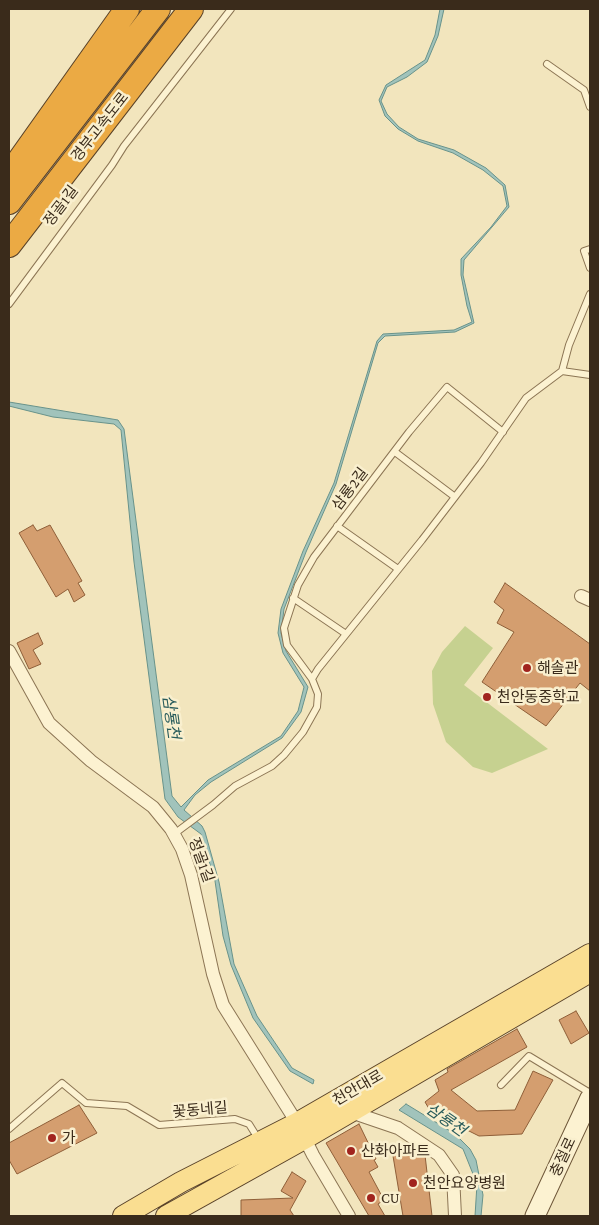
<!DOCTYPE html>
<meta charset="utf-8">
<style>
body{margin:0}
#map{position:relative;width:599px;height:1225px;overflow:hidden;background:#f2e5bd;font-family:"Crimson Pro",serif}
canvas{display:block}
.frame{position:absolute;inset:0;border:10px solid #3a2b1b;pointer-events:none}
</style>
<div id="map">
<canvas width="599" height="1225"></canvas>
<div class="frame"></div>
</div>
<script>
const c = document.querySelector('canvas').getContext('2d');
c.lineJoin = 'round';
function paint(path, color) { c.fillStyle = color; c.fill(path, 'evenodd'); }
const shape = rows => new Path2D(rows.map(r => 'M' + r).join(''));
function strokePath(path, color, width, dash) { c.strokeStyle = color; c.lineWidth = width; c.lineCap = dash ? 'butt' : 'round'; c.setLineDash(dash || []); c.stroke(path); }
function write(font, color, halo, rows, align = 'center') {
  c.font = font + ' "Crimson Pro","Noto Sans KR",serif'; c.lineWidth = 5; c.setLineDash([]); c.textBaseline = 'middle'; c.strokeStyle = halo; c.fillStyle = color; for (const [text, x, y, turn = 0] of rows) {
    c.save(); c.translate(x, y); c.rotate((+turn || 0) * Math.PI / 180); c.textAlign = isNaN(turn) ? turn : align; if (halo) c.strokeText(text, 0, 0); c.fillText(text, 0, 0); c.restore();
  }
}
paint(shape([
 [465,626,493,648,464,685,548,749,492,773,473,767,446,742,433,704,432,671,442,652]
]), '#c6d190');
const water = shape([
 [440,9,444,9,438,36,427,62,407,77,387,87,381,101,387,114,399,127,418,139,454,150,486,168,505,185,509,207,464,260,463,275,474,323,455,332,385,336,378,343,336,484,306,552,284,609,281,633,286,651,308,687,301,712,282,738,211,782,195,795,184,810,202,826,205,832,219,882,234,964,257,1016,292,1068,314,1080,313,1084,290,1071,253,1018,231,965,223,936,215,881,201,834,178,817,165,799,134,562,121,430,114,424,53,417,9,406,9,402,112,419,118,420,124,429,172,796,181,807,208,780,281,736,298,711,304,687,283,653,278,633,281,609,303,551,334,483,377,341,383,334,454,330,472,322,467,306,461,275,461,259,491,227,507,206,503,186,483,170,453,153,418,141,398,129,385,116,379,100,386,85,425,60,435,35,440,9],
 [406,1104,455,1134,470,1149,476,1160,483,1195,481,1216,475,1216,477,1184,463,1149,399,1110,406,1104]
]);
paint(water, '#a1c3bb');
strokePath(water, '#68928a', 1);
const building = shape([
 [33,525,37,531,50,525,82,581,78,583,85,595,74,602,68,589,56,597,19,533,33,525],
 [505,583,590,644,590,691,580,683,546,726,482,682,514,632,497,623,504,610,494,602,505,583],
 [38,633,43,644,33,650,41,664,29,669,17,643,38,633],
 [576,1011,589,1033,571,1044,559,1020,576,1011],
 [517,1029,527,1047,451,1090,477,1111,515,1110,533,1071,553,1080,522,1134,479,1136,431,1112,425,1102,439,1091,435,1080,448,1072,447,1069,517,1029],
 [79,1105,97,1133,17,1174,9,1160,9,1143,79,1105],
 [359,1124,376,1159,374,1160,378,1167,369,1172,384,1200,378,1204,385,1216,369,1216,326,1143,359,1124],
 [415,1149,425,1155,432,1216,403,1216,392,1150,415,1149],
 [292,1172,306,1181,290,1210,294,1216,241,1216,241,1200,293,1198,281,1191,292,1172]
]);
paint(building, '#d49e6f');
strokePath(building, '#8e5e38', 1);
const lane = shape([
 [547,64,584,90,590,107],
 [590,249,584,251,590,268],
 [9,304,112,165,124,146,231,9],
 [562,371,569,345,590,294],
 [395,452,455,497],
 [337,526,398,569],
 [293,598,346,634],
 [312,679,287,645,284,628,298,585,314,557,409,432,447,387,503,432],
 [174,834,213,805,235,786,272,766,284,755,303,732,317,707,318,694,312,679,318,669,422,540,481,463,526,398,562,371,590,375],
 [501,1085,529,1056,590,1093],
 [9,1129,62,1083,86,1103,127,1106,159,1125,235,1119,249,1124,259,1140]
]);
const street = shape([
 [581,596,590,600],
 [9,651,49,723,91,761,153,807,171,829,182,849,191,875,213,974,223,1005,297,1123,313,1155,349,1216],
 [351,1112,398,1128,439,1155,453,1175,455,1216]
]);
const secondary = shape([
 [535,1216,590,1098]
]);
const primary = shape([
 [123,1216,181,1182,297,1123,590,954],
 [166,1216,306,1138,590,972]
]);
const highway = shape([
 [9,175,127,9],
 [9,202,158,9],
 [9,245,191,9]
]);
strokePath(lane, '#8c7554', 8);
strokePath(street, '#8c7554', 14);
strokePath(secondary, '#6e5638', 21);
strokePath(primary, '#594229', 22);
strokePath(highway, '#594229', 26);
strokePath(lane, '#fcf2d1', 6);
strokePath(street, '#fcf2d1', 12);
strokePath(secondary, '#fcf2d1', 19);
strokePath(primary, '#fade91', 20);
strokePath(highway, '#ebaa44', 24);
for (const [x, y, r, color] of [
 [527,668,5,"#a1241e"],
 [487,697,5,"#a1241e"],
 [52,1138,5,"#a1241e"],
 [351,1151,5,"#a1241e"],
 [413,1183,5,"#a1241e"],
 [371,1198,5,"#a1241e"]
]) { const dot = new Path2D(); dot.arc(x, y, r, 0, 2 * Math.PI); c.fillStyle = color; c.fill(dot); strokePath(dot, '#f9efce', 2); }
write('15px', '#3a2b1b', '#f9efce', [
 ["경부고속도로",100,127,-52],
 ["정골1길",61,206,-53],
 ["삼룡2길",350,489,-53],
 ["정골1길",201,860,70],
 ["천안대로",358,1088,-30],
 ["꽃동네길",200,1110,-5],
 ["충절로",563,1157,-65]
]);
write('15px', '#3a2b1b', '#f9efce', [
 ["해솔관",537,668],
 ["천안동중학교",497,697],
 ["가",62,1138],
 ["산화아파트",361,1151],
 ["천안요양병원",423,1183],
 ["CU",381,1198]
], 'left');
write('italic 16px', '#285b5b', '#f9efce', [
 ["삼룡천",171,717,82],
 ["삼룡천",446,1120,35]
]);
</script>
